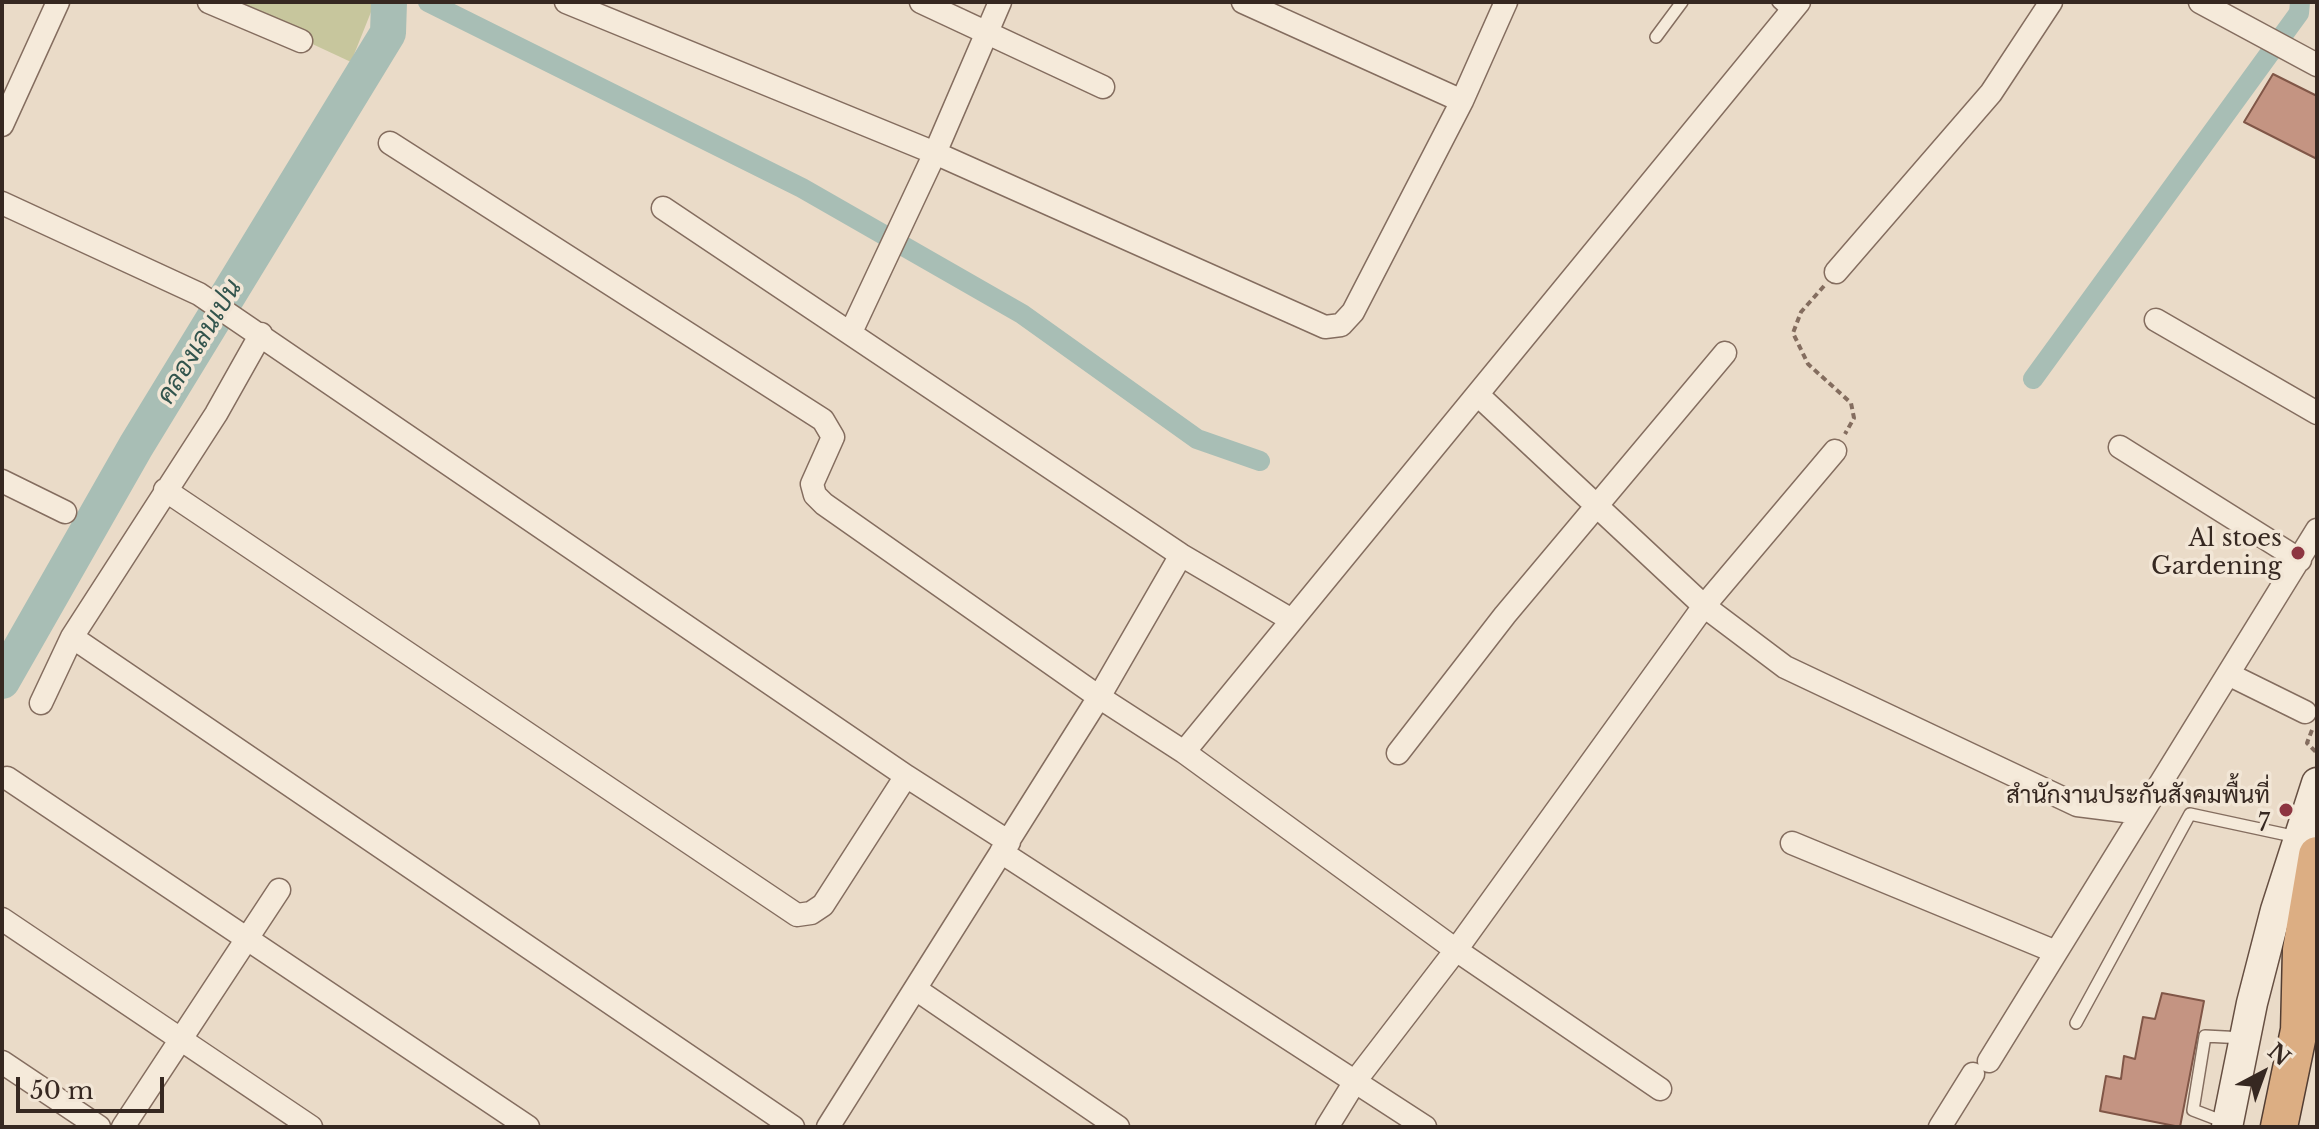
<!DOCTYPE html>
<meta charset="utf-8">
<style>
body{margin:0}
#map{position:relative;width:2319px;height:1129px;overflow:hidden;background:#eadbc8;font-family:"Libre Baskerville",serif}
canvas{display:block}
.frame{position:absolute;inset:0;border:4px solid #362821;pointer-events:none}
.north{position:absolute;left:2223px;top:1033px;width:80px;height:80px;-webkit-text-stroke:6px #f2e6d6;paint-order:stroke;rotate:41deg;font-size:22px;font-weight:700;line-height:32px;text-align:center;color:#362821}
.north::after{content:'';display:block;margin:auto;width:28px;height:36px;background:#362821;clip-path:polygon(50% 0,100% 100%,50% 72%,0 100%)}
.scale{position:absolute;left:16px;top:1077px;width:148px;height:36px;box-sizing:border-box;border:4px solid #362821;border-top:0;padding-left:10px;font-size:24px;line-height:28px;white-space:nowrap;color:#362821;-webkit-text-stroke:6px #f2e6d6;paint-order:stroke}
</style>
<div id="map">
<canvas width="2319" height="1129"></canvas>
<div class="frame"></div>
<div class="north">N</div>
<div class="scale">50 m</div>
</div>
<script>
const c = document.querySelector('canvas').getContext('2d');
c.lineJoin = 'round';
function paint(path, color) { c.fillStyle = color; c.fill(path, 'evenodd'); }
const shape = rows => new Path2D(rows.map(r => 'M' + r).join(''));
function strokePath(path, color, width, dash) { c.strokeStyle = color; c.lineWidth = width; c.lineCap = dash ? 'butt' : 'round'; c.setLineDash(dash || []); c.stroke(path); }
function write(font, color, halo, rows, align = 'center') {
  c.font = font + ' "Libre Baskerville",Sarabun,serif'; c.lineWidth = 7; c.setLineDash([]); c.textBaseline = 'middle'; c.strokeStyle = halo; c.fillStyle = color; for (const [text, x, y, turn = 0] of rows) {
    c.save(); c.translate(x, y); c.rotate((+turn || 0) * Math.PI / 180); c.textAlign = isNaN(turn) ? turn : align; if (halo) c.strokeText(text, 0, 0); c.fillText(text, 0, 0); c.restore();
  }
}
paint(shape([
 [222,2,375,2,351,62]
]), '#c7c69d');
strokePath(shape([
 [428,2,802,188,1022,314,1197,439,1260,461],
 [2033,379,2299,13,2300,2]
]), '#a8beb5', 20);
strokePath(shape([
 [2,681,136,446,388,33,389,2]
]), '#a8beb5', 36);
const building = shape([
 [2273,74,2317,96,2317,159,2244,122,2273,74],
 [2162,993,2204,1001,2180,1127,2100,1111,2106,1076,2121,1079,2124,1056,2135,1059,2143,1017,2155,1019,2162,993]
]);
paint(building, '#c49482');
strokePath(building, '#805647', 2);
const service = shape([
 [1778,2,1790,13],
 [1656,37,1682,2],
 [2076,1023,2190,814,2297,837],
 [2227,1123,2193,1110,2205,1036,2244,1038]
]);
const minor = shape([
 [209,2,301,41],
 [566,2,935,153,1325,327,1341,325,1353,312,1462,101,1506,2],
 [921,2,1103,87],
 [1243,2,1462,101],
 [2200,2,2317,65],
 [2,125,58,2],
 [390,143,823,420,833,437,812,484,815,495,824,504,1099,697,1184,752,1456,950,1660,1089],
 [2,203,199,294,906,776,1009,842],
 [663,208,1181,555,1290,619],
 [1836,272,1991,93,2051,2],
 [2156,320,2317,413],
 [851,332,935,153,1000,2],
 [1479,396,1704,606,1785,667,2077,805,2141,813],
 [2120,447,2300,560],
 [2,481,65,512],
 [165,490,797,915,811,913,823,905,906,776],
 [72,637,793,1127],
 [2228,674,2305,712],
 [41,703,72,637,216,414,261,334],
 [1184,752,1799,2],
 [1398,753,1505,615,1725,353],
 [7,778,528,1127],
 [1792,843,2056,952],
 [1001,852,1425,1127],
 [2,919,311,1127],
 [917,990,1118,1127],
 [1989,1061,2317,530],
 [2,1062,99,1127],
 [123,1127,279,890],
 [828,1127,1099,697,1181,555],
 [1327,1127,1356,1080,1456,950,1704,606,1835,451],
 [1940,1127,1973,1074]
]);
const secondary = shape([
 [2227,1127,2252,1003,2276,910,2317,783]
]);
const trunk = shape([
 [2299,1033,2301,950,2317,855],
 [2279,1127,2303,1011]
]);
strokePath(service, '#846d5f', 14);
strokePath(minor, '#846d5f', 25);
strokePath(secondary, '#664f42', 33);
strokePath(trunk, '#523d32', 39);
strokePath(shape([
 [1824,286,1801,312,1793,333,1808,364,1851,403,1854,418,1845,434],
 [2312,730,2307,743,2317,753],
 [2317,731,2317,733]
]), '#846d5f', 4, [6, 4]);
strokePath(service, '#f5eada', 11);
strokePath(minor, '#f5eada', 22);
strokePath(secondary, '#f5eada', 30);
strokePath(trunk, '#dcae83', 36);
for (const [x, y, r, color] of [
 [2298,553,8,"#8d3541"],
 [2286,810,8,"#8d3541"]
]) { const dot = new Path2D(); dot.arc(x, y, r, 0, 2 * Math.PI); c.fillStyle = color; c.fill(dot); strokePath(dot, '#f2e6d6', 3); }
write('24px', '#362821', '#f2e6d6', [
 ["Al stoes",2282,539],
 ["Gardening",2282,567],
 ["สำนักงานประกันสังคมพื้นที่",2270,796],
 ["7",2270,824]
], 'right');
write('italic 26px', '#32544d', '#f2e6d6', [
 ["คลองเลนเปน",200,342,-59]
]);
</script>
